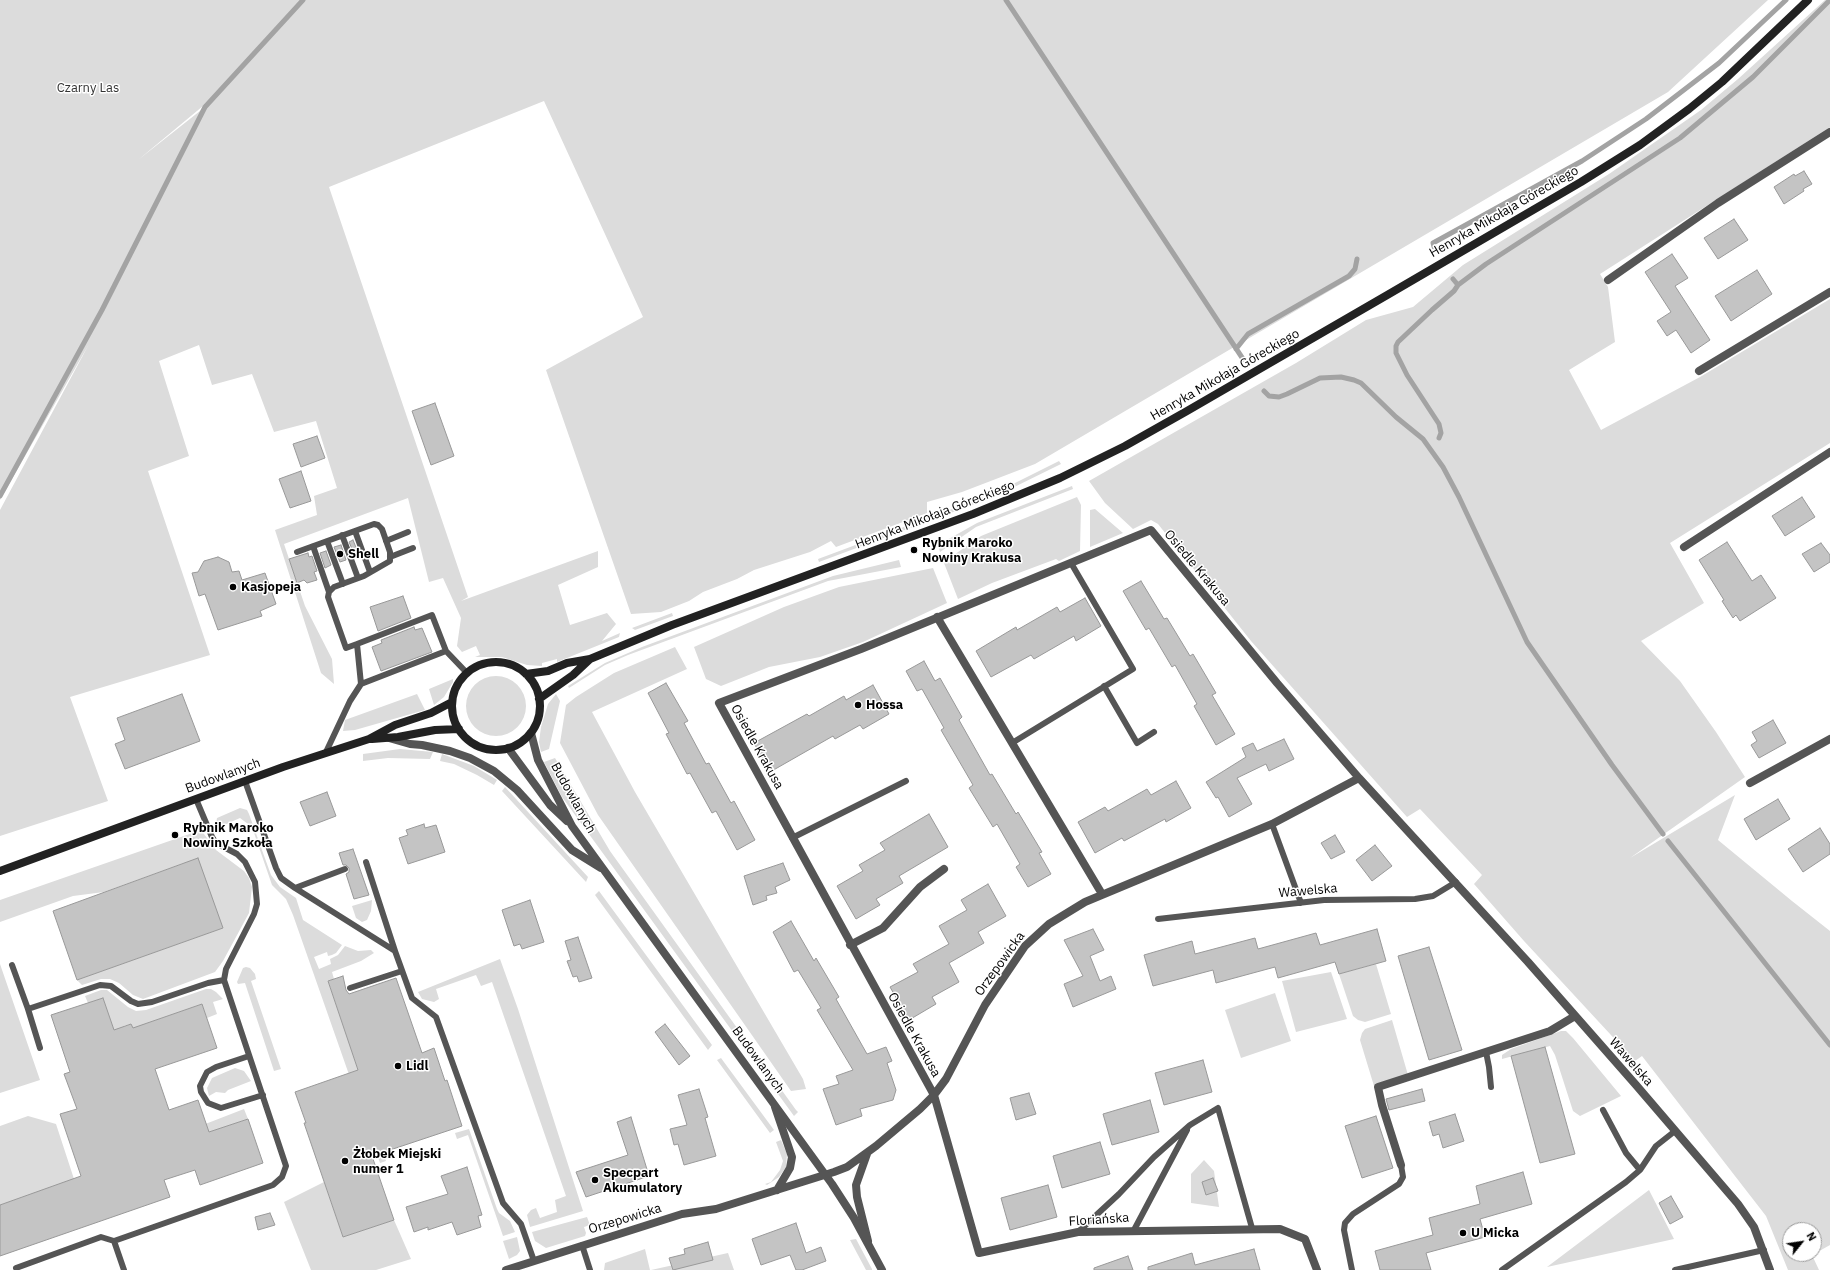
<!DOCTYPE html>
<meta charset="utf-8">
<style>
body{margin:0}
#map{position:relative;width:1830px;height:1270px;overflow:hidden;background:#fff;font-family:"IBM Plex Sans",sans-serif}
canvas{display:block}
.north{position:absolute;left:1782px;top:1222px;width:40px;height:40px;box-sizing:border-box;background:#fff;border:1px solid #999;border-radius:50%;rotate:60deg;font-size:11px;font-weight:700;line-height:16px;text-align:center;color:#000}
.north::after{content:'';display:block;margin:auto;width:14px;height:18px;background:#000;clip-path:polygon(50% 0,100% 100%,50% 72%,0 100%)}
</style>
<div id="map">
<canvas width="1830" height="1270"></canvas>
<div class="north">N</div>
</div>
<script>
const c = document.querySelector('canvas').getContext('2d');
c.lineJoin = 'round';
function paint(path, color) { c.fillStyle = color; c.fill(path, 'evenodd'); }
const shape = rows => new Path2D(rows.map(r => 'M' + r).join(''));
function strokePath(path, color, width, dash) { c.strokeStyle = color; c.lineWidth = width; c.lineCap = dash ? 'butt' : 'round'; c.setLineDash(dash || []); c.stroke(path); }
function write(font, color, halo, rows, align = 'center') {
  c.font = font + ' "IBM Plex Sans",sans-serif'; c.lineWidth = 3; c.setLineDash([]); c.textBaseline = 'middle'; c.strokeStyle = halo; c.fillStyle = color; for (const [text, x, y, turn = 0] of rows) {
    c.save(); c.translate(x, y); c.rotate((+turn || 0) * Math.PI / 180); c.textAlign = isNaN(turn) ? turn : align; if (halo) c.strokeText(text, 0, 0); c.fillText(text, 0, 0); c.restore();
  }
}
paint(shape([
 [0,0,1768,0,1668,92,1035,464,962,492,927,502,927,513,836,547,831,541,810,552,754,570,737,579,703,592,689,601,661,612,631,614,546,370,643,317,544,101,329,187,468,597,461,601,598,551,598,567,558,585,570,625,607,613,616,624,602,641,620,633,619,637,557,662,557,659,542,663,542,666,527,665,502,657,475,657,480,655,476,646,462,652,457,646,461,618,443,578,429,582,408,498,284,544,305,606,332,659,334,684,321,673,275,530,317,515,314,496,337,488,316,421,274,432,252,374,212,385,199,345,159,361,189,456,148,471,210,655,70,697,108,801,0,836,0,510,89,344,0,500],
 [210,101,205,107,138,160,209,101],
 [1825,0,1830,0,1830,127,1600,274,1608,287,1615,342,1569,370,1601,430,1700,377,1830,299,1830,443,1670,543,1704,603,1641,641,1680,681,1716,732,1745,777,1630,858,1735,795,1718,840,1792,901,1830,931,1830,1245,1814,1254,1814,1230,1790,1230,1790,1254,1814,1254,1812,1255,1819,1270,1788,1270,1766,1216,1642,1056,1635,1061,1524,941,1474,884,1482,875,1420,809,1407,817,1251,641,1158,524,1151,520,1133,529,1105,503,1089,481,1296,363,1366,320,1413,307,1463,265,1609,174,1701,110,1738,79],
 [1059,461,1061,464,996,496,819,562,818,559,995,493],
 [1072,486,1073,489,976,527,940,552,938,545,977,523],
 [1077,497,1081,505,1080,551,1059,561,1056,559,992,583,958,599,944,563,948,559,981,536],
 [1095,509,1123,533,1090,547,1090,510],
 [899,560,901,567,828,581,628,655,605,665,569,688,568,686,605,663,642,647,833,576],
 [933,568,947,603,863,642,820,657,769,667,721,686,706,679,694,647,784,607,839,587],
 [672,613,673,616,635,630,632,628],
 [675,647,687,669,592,712,635,792,803,1079,806,1089,791,1091,598,815,560,743,566,705,576,697,614,673],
 '466 706a30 30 0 1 1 60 0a30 30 0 1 1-60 0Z',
 [453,679,453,682,444,697,434,705,429,689],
 [417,694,425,710,355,730,343,731,345,720],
 [556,694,560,701,549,749,541,752,539,742,541,727,548,704],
 [400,749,433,752,430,759,388,758,363,761,363,754],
 [442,754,474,766,497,780,494,785,477,775,454,764,440,761],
 [555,758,610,851,796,1110,798,1112,794,1116,562,797,544,762],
 [505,787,588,877,586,882,502,791],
 [240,808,247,810,249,814,271,875,280,887,296,898,303,920,342,945,336,953,332,955,328,956,327,952,314,957,319,969,331,964,330,959,338,955,345,946,358,951,371,950,374,953,361,961,332,972,334,979,328,981,386,1152,383,1153,386,1161,380,1163,293,915,286,899,272,885,252,827,240,818,215,829,217,818],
 [201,830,216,850,244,871,249,878,252,887,249,913,223,961,215,972,143,999,133,995,119,983,110,979,101,979,82,985,77,980,223,928,184,863,104,892,73,896,0,922,0,900],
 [599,891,712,1045,708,1050,595,895],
 [372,900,371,911,367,920,362,922,356,918,352,906],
 [500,959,518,1009,583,1211,530,1227,527,1215,531,1210,536,1208,540,1218,557,1212,555,1200,566,1196,492,982,481,986,476,975,436,989,439,999,434,1002,422,999,418,992],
 [0,964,40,1080,0,1093],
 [1376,964,1391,1014,1365,1022,1358,1020,1353,1016,1339,974],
 [246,967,250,968,255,974,256,979,251,981,281,1069,274,1071,245,983,238,984,237,982,243,968],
 [1331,972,1347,1019,1296,1032,1282,981],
 [206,989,211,989,216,992,223,999,213,1002,217,1014,207,1018,202,1004,145,1024,149,1036,137,1040,131,1024,124,1026,119,1046,103,998,88,1003,85,996,101,990,107,990,128,1007,136,1011,146,1010],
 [1275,993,1291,1041,1241,1058,1225,1010],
 [1392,1020,1408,1075,1374,1086,1360,1040,1362,1033,1365,1029],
 [1561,1031,1566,1031,1573,1038,1621,1096,1580,1116,1573,1111,1555,1055,1550,1046,1502,1059,1502,1055,1511,1049],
 [721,1058,774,1130,770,1133,717,1060],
 [235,1068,244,1071,251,1081,228,1090,225,1093,216,1092,209,1096,207,1088,212,1078],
 [244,1109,248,1119,185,1141,177,1135],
 [28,1116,56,1124,74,1179,0,1205,0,1126],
 [469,1129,497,1209,499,1213,510,1221,515,1232,503,1236,468,1135,457,1139,455,1133],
 [781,1140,787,1154,786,1167,779,1177,767,1185,765,1184,771,1182,780,1170,783,1161,776,1142],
 [1204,1160,1214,1171,1219,1207,1191,1203,1191,1174],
 [324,1182,343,1237,394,1220,411,1259,376,1270,311,1270,284,1202],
 [1649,1190,1674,1239,1547,1267],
 [587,1217,590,1225,584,1227,586,1233,585,1236,546,1248,535,1241,532,1232],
 [517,1237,520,1251,517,1255,509,1259,503,1241],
 [856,1239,872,1269,872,1270,866,1270,850,1240],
 [645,1249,650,1270,604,1270,605,1263],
 [728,1253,734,1270,651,1270]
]), '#dcdcdc');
strokePath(shape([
 [1006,0,1243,359],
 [1434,247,1433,243,1582,161,1646,119,1719,63,1786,0],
 [1453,279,1458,285],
 [1236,349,1248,334,1349,276,1355,269,1357,259],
 [1264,391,1269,396,1279,397,1287,394,1320,378,1341,377,1354,380,1361,383,1396,417,1423,439,1443,467,1459,497,1527,642,1612,765,1663,834],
 [1439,438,1441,433,1439,424,1407,375,1396,353,1396,346,1398,342,1432,310,1454,291,1458,285,1486,264,1680,138,1753,77,1830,0],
 [0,496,102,310,205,107,303,0],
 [1668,841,1830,1045]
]), '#a3a3a3', 5);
const building = shape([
 [1804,171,1812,184,1803,189,1804,191,1784,204,1774,187,1794,174,1795,176,1804,171],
 [1734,219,1748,240,1718,259,1704,238,1734,219],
 [1672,254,1688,278,1675,286,1710,340,1691,353,1676,330,1667,336,1657,321,1671,312,1645,272,1672,254],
 [1757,270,1772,294,1731,321,1715,296,1757,270],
 [435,403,454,456,431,465,412,411,435,403],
 [317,436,325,458,301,467,293,444,317,436],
 [301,471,311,501,290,508,279,479,301,471],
 [1802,497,1815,517,1785,536,1772,516,1802,497],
 [353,540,359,555,355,556,349,542,353,540],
 [1727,542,1752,581,1761,575,1776,598,1740,621,1736,615,1733,618,1722,601,1724,600,1699,560,1727,542],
 [1821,543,1830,555,1830,562,1814,572,1802,554,1821,543],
 [341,545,346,560,340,562,334,547,341,545],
 [326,551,331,565,325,568,320,553,326,551],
 [308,553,309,557,312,556,317,571,314,572,317,580,307,583,304,580,297,583,289,559,308,553],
 [218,557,229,562,232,572,239,571,242,580,265,573,276,604,260,611,262,616,218,630,205,594,199,596,192,573,198,572,204,561,218,557],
 [1141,581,1164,619,1167,618,1190,656,1193,654,1216,693,1212,695,1235,734,1216,745,1194,706,1197,704,1175,665,1172,667,1149,628,1146,630,1123,591,1141,581],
 [403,596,411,618,378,631,370,607,403,596],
 [1085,598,1101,626,1076,641,1074,636,1034,659,1031,655,991,677,976,651,1016,627,1017,630,1057,607,1060,612,1085,598],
 [414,627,415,630,422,628,432,652,381,671,372,647,382,643,381,640,414,627],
 [924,661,935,681,940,678,962,717,959,720,990,775,992,774,1016,814,1018,812,1042,852,1039,853,1051,874,1028,887,1016,867,1020,864,997,824,993,827,969,788,973,785,941,730,944,728,922,689,917,691,906,671,924,661],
 [666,683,688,721,684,723,706,764,709,763,731,803,734,801,755,840,737,850,716,811,712,813,690,773,687,774,666,734,669,733,648,693,666,683],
 [873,685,889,714,863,729,860,725,835,739,833,736,770,772,754,743,807,714,809,716,844,696,846,700,873,685],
 [182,694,200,741,125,769,115,744,125,740,117,718,182,694],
 [1773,720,1786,743,1759,758,1751,745,1757,741,1752,732,1773,720],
 [1284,739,1294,759,1269,771,1266,764,1237,778,1252,804,1229,817,1218,797,1216,798,1206,782,1246,757,1242,748,1253,743,1257,751,1284,739],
 [1176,781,1191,808,1166,822,1165,819,1124,841,1122,838,1095,853,1078,822,1105,807,1108,811,1147,789,1151,795,1176,781],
 [327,792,336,816,310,826,300,802,327,792],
 [1778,799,1790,819,1756,840,1744,819,1778,799],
 [929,814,948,847,899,876,903,883,876,899,880,905,856,919,837,886,863,871,859,865,885,850,880,843,929,814],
 [424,824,425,828,436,825,445,852,408,864,399,838,408,835,406,830,424,824],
 [1820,828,1830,844,1830,854,1803,872,1788,849,1820,828],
 [1335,835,1345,852,1331,859,1321,843,1335,835],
 [1375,845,1392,866,1372,881,1356,860,1375,845],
 [353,849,369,895,354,899,346,874,349,872,349,868,346,865,343,865,339,853,353,849],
 [198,858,223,928,77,980,53,911,198,858],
 [783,863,790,880,775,887,777,893,766,896,767,900,753,905,744,876,783,863],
 [988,884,1006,916,978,932,984,943,949,963,959,982,932,997,936,1004,909,1020,890,987,918,972,913,964,949,944,939,926,967,910,961,900,988,884],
 [530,900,544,942,522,949,520,944,514,946,502,910,530,900],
 [791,921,814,961,816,958,839,997,836,999,867,1054,886,1047,892,1061,887,1063,896,1090,893,1100,860,1109,862,1116,836,1125,823,1089,839,1084,836,1076,853,1070,817,1010,821,1008,798,970,794,972,773,932,791,921],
 [1093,929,1104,950,1090,956,1100,981,1111,976,1116,989,1073,1007,1064,984,1083,976,1064,940,1093,929],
 [1377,929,1386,961,1339,974,1335,962,1278,978,1275,967,1216,983,1213,970,1153,986,1144,955,1192,941,1195,954,1255,938,1258,949,1316,933,1320,945,1377,929],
 [578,937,592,978,579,982,577,976,573,977,567,961,571,960,565,941,578,937],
 [1429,947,1462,1050,1429,1060,1398,956,1429,947],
 [343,976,346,990,349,994,396,978,422,1053,434,1048,445,1081,447,1080,462,1126,372,1156,394,1220,343,1237,304,1123,306,1123,295,1092,358,1070,328,981,343,976],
 [103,998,114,1030,131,1024,133,1028,202,1004,217,1048,155,1069,169,1110,198,1100,209,1132,248,1119,263,1163,200,1185,195,1170,164,1180,170,1197,0,1256,0,1205,81,1176,60,1114,77,1109,64,1074,70,1072,51,1015,103,998],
 [665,1024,690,1056,679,1065,655,1032,665,1024],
 [1545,1047,1575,1154,1540,1163,1511,1056,1545,1047],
 [1203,1060,1212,1092,1164,1105,1155,1073,1203,1060],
 [699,1089,708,1117,705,1118,716,1156,684,1165,678,1144,674,1145,670,1129,687,1125,678,1095,699,1089],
 [1422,1089,1425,1101,1389,1110,1386,1099,1422,1089],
 [1029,1093,1036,1114,1016,1120,1010,1098,1029,1093],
 [1150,1100,1159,1132,1112,1145,1103,1114,1150,1100],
 [1455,1114,1464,1141,1443,1148,1439,1134,1433,1136,1429,1122,1455,1114],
 [1376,1116,1393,1168,1362,1178,1345,1126,1376,1116],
 [631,1117,649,1176,586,1197,576,1172,628,1155,617,1122,631,1117],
 [1100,1142,1110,1174,1062,1188,1053,1156,1100,1142],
 [467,1167,482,1215,478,1216,481,1227,457,1235,452,1222,428,1230,428,1227,414,1232,406,1207,448,1194,441,1176,467,1167],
 [1523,1172,1532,1204,1480,1219,1485,1237,1426,1253,1431,1270,1380,1270,1375,1251,1433,1235,1429,1218,1480,1204,1476,1186,1523,1172],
 [1213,1178,1218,1191,1206,1195,1202,1182,1213,1178],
 [1048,1185,1057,1217,1010,1230,1001,1198,1048,1185],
 [1671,1196,1683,1217,1670,1224,1659,1203,1671,1196],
 [270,1213,275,1225,258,1230,255,1217,270,1213],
 [796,1223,806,1253,821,1247,826,1261,802,1270,796,1270,790,1255,761,1265,752,1239,796,1223],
 [708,1242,713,1260,673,1270,669,1258,685,1254,684,1249,708,1242],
 [1254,1249,1260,1270,1148,1270,1148,1267,1192,1253,1195,1265,1254,1249],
 [1128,1256,1133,1270,1094,1270,1094,1268,1128,1256]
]);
paint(building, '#c4c4c4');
strokePath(building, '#999', 1);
strokePath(shape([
 [355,531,370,572],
 [342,535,358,578],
 [327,541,343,584],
 [386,541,408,532],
 [313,546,329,592],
 [297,552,374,524,378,525,382,529,390,552,390,561,364,576,334,587,329,592,328,597,346,648,357,644],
 [390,557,413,548],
 [361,684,446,651],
 [1104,686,1137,743,1154,732],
 [1012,743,1133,669,1071,563],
 [326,752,350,701,361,684,357,644,432,615,446,651,467,673],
 [245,781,276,868,281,878,295,888,395,951,412,998,436,1017,503,1203,521,1224,534,1261],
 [1272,824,1301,903],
 [792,838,906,781],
 [366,862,395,951],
 [295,888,345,869],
 [1158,919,1324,900,1415,899,1433,896,1456,882],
 [12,965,28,1009,100,985,111,986,131,1001,138,1004,152,1002,208,983,224,980],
 [350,988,402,971],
 [28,1009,40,1048],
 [1486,1052,1489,1067,1491,1087],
 [249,1056,216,1067,207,1072,200,1086,201,1092,208,1103,221,1108,263,1095],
 [1603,1110,1626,1153,1640,1170],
 [1134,1230,1187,1130],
 [1078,1232,1119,1194,1154,1157,1190,1125,1218,1108,1252,1228],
 [582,1245,590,1270],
 [16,1268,101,1237,114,1241],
 [124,1270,114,1241,273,1185,282,1177,286,1166,224,980,226,969,254,914,257,904,255,882,245,862,237,854,216,843,212,837,196,799],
 [1352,1270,1344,1230,1345,1223,1353,1214,1399,1184,1403,1177,1401,1165],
 [1502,1270,1626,1182,1640,1170,1656,1146,1675,1131],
 [1675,1270,1764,1250]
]), '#555', 6);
strokePath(shape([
 [1608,280,1718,203,1830,132],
 [1699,371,1830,292],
 [1684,547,1830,452],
 [937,617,1102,894],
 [1750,783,1830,739],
 [850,945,883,928,920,887,944,869],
 [775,1107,792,1157,790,1168,777,1190],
 [867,1154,856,1185,857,1197,868,1241],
 [1401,1165,1382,1105,1378,1087,1550,1031,1575,1016],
 [506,1270,682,1214,716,1209,834,1172,847,1167,876,1146,920,1109,934,1095,946,1079,985,1005,1025,946,1049,924,1085,902,1272,824,1359,778,1528,962,1636,1085,1738,1204,1754,1227,1770,1270],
 [1317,1270,1305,1239,1280,1229,1078,1232,979,1253,934,1095,719,703,861,649,1151,530,1277,683,1359,778]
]), '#555', 8);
strokePath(shape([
 [531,733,538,760,572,826,832,1184,854,1218,882,1270],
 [389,738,410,744,422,745,450,751,470,758,494,771,517,790,572,850,601,868],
 [508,748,550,805,567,821]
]), '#555', 8);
strokePath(shape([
 '452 706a44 44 0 1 1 88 0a44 44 0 1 1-88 0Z',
 [526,674,548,671,567,663,590,659,672,625,973,514,1060,478,1125,446,1187,411,1389,294,1581,182,1640,145,1689,109,1722,82,1808,0],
 [539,699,573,675,590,659],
 [372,739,398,737,435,730,459,729],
 [0,871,283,767,369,739,395,725,431,713,452,702]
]), '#222', 8);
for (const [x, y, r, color] of [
 [914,550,4,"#000"],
 [340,554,4,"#000"],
 [233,587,4,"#000"],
 [858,705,4,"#000"],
 [175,835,4,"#000"],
 [398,1066,4,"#000"],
 [345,1161,4,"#000"],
 [595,1180,4,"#000"],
 [1463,1233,4,"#000"]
]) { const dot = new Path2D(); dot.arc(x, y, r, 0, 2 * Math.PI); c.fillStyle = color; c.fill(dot); strokePath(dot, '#fff', 1.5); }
write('13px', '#333', '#fff', [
 ["Czarny Las",88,88]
]);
write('13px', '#000', '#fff', [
 ["Henryka Mikołaja Góreckiego",1504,212,-30],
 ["Henryka Mikołaja Góreckiego",1225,375,-30],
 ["Henryka Mikołaja Góreckiego",935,515,-21],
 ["Osiedle Krakusa",1197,568,50],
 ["Osiedle Krakusa",757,747,61],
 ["Budowlanych",223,776,-20],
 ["Budowlanych",573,798,61],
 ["Wawelska",1308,891,-5],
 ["Orzepowicka",1000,964,-54],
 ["Osiedle Krakusa",914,1035,61],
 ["Budowlanych",758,1060,54],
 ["Wawelska",1631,1062,49],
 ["Orzepowicka",625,1219,-17],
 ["Floriańska",1099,1220,-4]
]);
write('bold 13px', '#000', '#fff', [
 ["Rybnik Maroko",922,543],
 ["Nowiny Krakusa",922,558],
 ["Shell",348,554],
 ["Kasjopeja",241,587],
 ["Hossa",866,705],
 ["Rybnik Maroko",183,828],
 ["Nowiny Szkoła",183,843],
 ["Lidl",406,1066],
 ["Żłobek Miejski",353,1154],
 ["numer 1",353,1169],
 ["Specpart",603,1173],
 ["Akumulatory",603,1188],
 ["U Micka",1471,1233]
], 'left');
</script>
